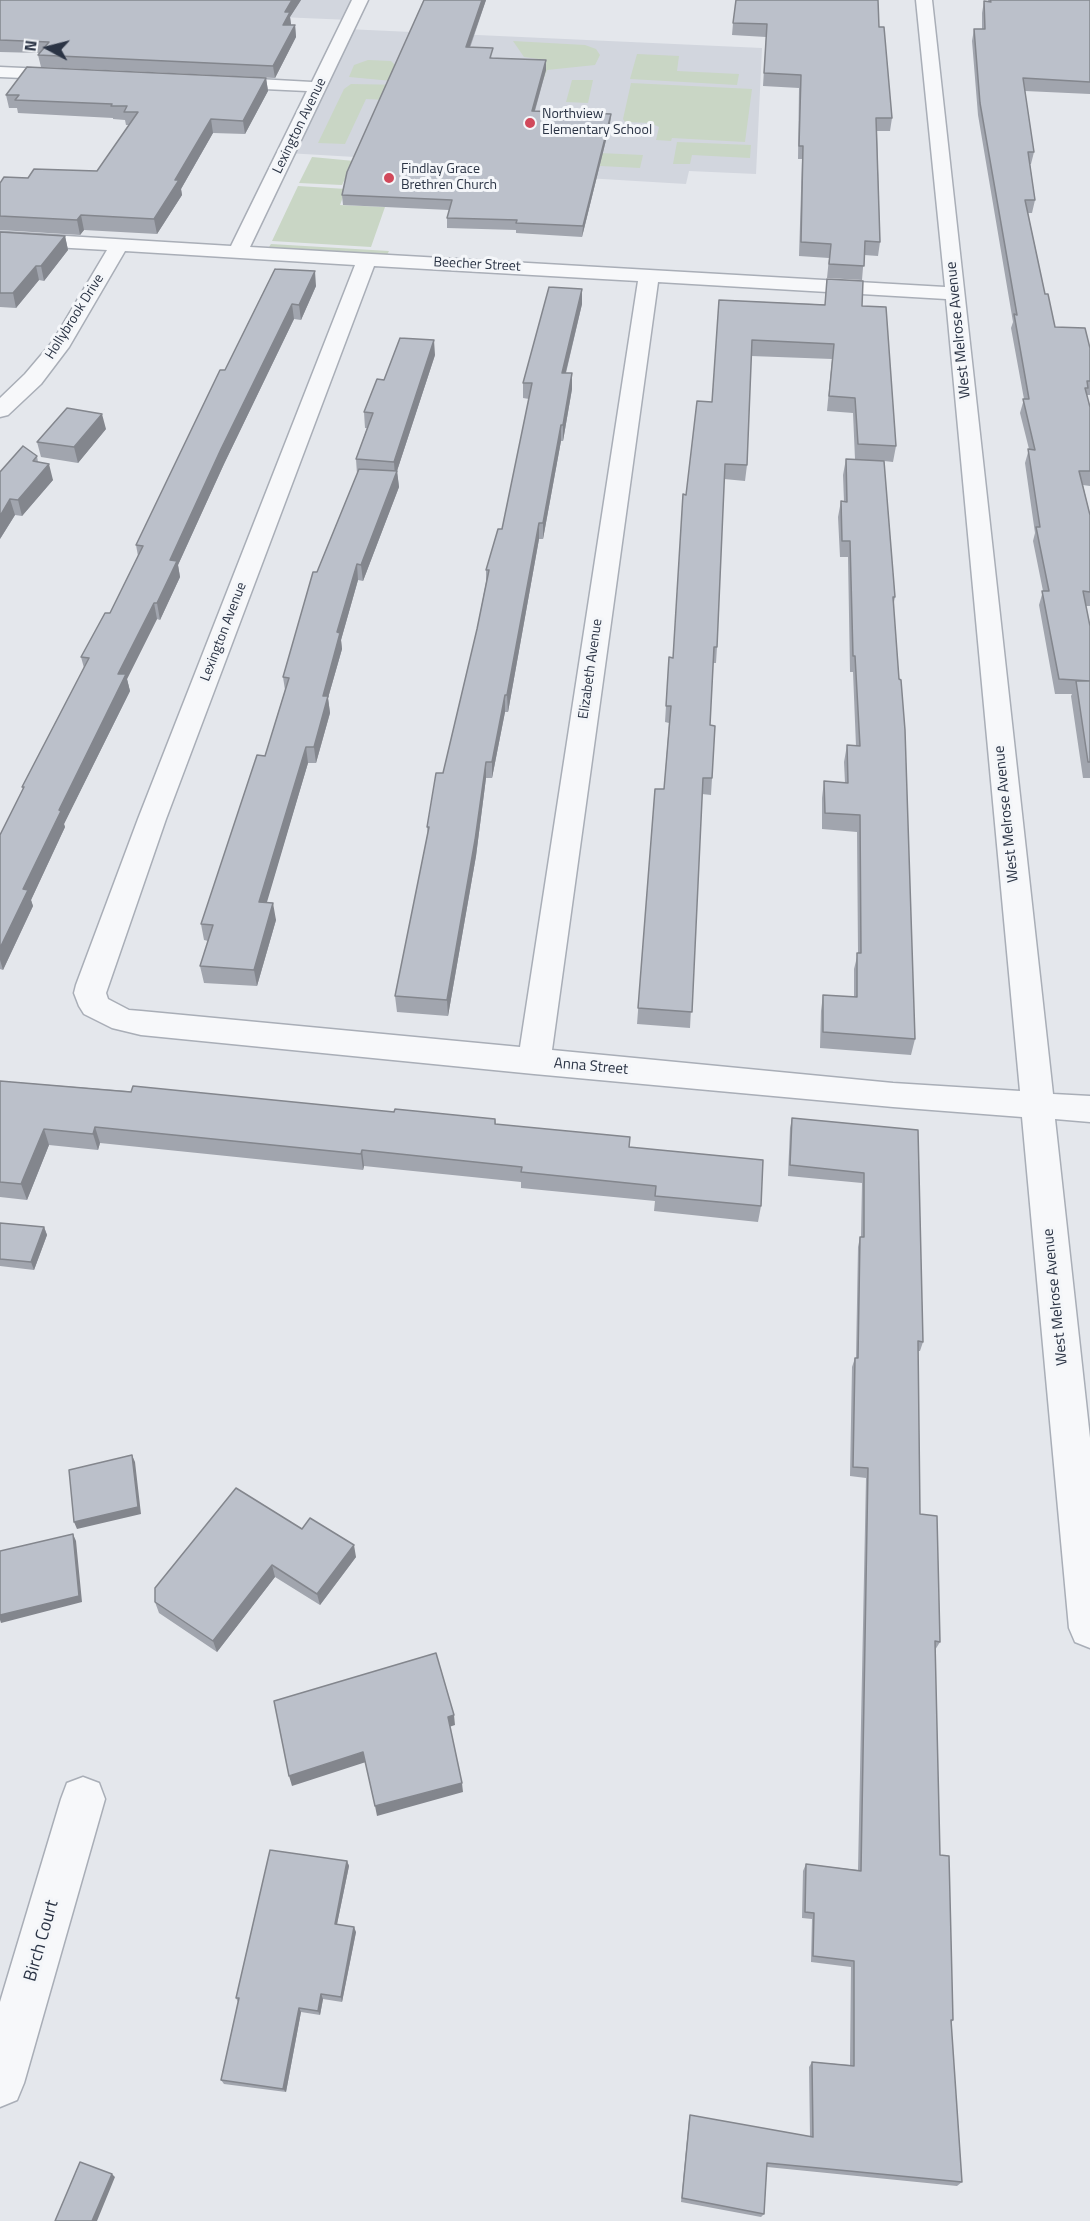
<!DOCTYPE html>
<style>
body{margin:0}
#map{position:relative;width:1090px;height:2221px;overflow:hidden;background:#e4e7ec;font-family:"Titillium Web",sans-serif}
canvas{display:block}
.north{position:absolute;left:18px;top:18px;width:60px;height:60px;-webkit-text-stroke:4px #f4f6f9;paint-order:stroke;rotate:277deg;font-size:16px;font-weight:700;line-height:24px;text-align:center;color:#2b3445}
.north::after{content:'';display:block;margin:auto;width:21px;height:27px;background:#2b3445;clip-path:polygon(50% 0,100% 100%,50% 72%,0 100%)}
</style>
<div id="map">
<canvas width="1090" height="2221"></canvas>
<div class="north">N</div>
</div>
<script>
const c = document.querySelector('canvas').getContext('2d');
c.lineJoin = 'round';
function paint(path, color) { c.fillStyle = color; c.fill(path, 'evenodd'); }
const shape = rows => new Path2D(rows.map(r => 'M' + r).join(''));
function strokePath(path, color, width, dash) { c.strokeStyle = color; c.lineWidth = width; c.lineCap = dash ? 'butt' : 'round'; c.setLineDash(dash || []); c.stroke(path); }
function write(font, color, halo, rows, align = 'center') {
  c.font = font + ' "Titillium Web",sans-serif'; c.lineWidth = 6; c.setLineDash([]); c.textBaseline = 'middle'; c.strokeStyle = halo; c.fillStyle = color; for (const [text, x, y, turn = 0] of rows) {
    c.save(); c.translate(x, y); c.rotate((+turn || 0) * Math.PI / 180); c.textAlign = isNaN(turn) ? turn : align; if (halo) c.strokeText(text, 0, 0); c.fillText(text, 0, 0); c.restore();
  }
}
paint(shape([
 [172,0,360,0,350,20,163,12],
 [346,29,762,48,756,174,689,171,686,184,452,170,422,161,287,153]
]), '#d2d6de');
paint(shape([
 [513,41,585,45,596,49,600,55,595,65,547,70,541,86,482,67,546,69,546,60,524,57],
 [637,54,679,56,677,71,739,74,737,85,630,79],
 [368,60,391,61,405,75,403,82,349,77,354,65],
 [572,80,593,80,588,103,566,102],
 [631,83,752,89,745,142,672,138,671,141,656,140,659,127,650,123,625,122,623,119],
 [351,84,405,85,407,101,366,99,345,144,318,143,344,89],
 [677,142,751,145,750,158,692,155,690,164,673,164],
 [426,145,643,155,640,168,425,157],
 [312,157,354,161,342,185,299,183],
 [298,186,346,189,340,205,385,207,371,247,272,241],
 [271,244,389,251,387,255,277,249,269,247]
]), '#c9d6c5');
const minor = shape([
 [352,0,368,0,250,247,945,287,916,0,932,0,1053,1094,1090,1096,1090,1122,1055,1119,1090,1438,1090,1648,1075,1642,1069,1628,1022,1117,893,1107,534,1074,141,1035,112,1028,84,1014,79,1006,74,993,76,985,138,819,355,265,125,251,69,347,41,384,8,415,0,417,0,398,25,374,53,341,107,250,0,244,0,232,231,246,307,91,221,87,213,82,221,77,312,82,352,0],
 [374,266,638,281,520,1047,141,1011,129,1010,108,999,106,993,166,819,374,266],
 [658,282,946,299,1020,1091,893,1083,552,1050,658,282],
 [0,67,68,70,76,75,68,80,0,77,0,67],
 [83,1777,99,1783,105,1799,24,2083,17,2100,0,2107,0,2002,61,1799,67,1783,83,1777]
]);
strokePath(minor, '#a9aeb7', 3);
paint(minor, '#f7f8fa');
paint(shape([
 [0,0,301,0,290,17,291,25,295,25,296,37,275,78,41,67,38,55,39,53,0,52],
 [424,0,486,0,470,48,493,58,546,70,535,111,610,124,582,237,516,233,516,230,447,228,447,218,449,210,343,205,342,195],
 [988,0,1090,0,1090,94,1025,91,1034,152,1031,164,1030,164,1035,200,1032,213,1028,213,1045,294,1055,327,1090,348,1090,395,1087,395,1090,407,1090,486,1083,485,1090,515,1090,606,1086,606,1090,626,1090,778,1083,778,1071,696,1072,694,1055,694,1039,605,1043,591,1033,541,1035,533,1025,463,1029,449,1020,413,1024,399,1011,328,1013,322,978,115,972,41,974,29,982,29,982,13,984,1,988,2],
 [733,23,879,27,892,118,890,131,877,131,880,242,878,256,864,255,862,280,827,278,829,258,799,256,802,159,798,159,799,88,763,86,766,37,732,35],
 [266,78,268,91,245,134,213,133,181,189,182,195,157,234,84,230,80,235,0,230,0,183,28,178,97,171,129,125,126,125,125,120,113,119,113,118,18,113,17,108,9,108,6,95],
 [0,232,65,236,68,250,44,281,39,280,16,308,0,307],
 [275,269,316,286,301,320,294,319,224,464,178,565,180,577,160,620,157,619,127,679,130,691,64,824,65,827,31,900,33,906,3,970,0,969,0,835,23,789,22,787,84,668,81,657,110,613,138,556,136,545,225,370],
 [582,289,582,304,566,373,572,389,563,441,561,441,543,539,539,539,508,712,505,712,492,778,486,778,476,856,448,1016,397,1012,395,996,428,835,427,827,443,773,477,629,486,582,486,570,502,529,529,399,523,398,523,383],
 [719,300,862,306,896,446,893,462,884,461,895,597,893,607,915,1039,911,1055,820,1048,821,1011,823,995,854,997,854,969,858,953,857,832,822,829,822,798,824,781,845,783,844,762,847,745,856,746,853,672,850,672,848,557,840,557,838,517,841,501,844,502,843,475,846,459,855,459,853,413,827,411,832,359,751,356,747,465,745,481,724,479,717,647,716,663,713,663,710,725,712,778,711,795,702,794,690,1028,637,1024,655,789,664,789,669,723,665,722,666,706,673,658,686,495,712,402],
 [435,355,397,471,399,487,363,581,358,580,341,640,342,649,328,698,330,713,316,763,308,763,266,903,276,920,257,986,204,983,200,966,208,941,204,940,201,924,265,756,285,690,283,677,317,572,357,474,356,459,367,428,365,428,364,412,384,380],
 [106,429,78,463,41,457,37,442],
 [23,446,37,456,38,462,53,480,22,516,15,515,0,539],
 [0,1081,394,1112,495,1119,496,1124,630,1147,761,1206,758,1222,654,1211,655,1201,521,1188,521,1182,364,1166,363,1170,100,1143,98,1150,49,1145,27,1200,0,1197],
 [792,1118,918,1130,923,1342,920,1351,918,1351,920,1514,940,1642,935,1650,940,1855,953,2020,951,2023,962,2182,957,2186,767,2167,764,2214,761,2217,681,2202,689,2119,690,2115,810,2137,809,2067,812,2062,850,2065,851,1967,811,1962,812,1919,802,1918,803,1871,806,1864,858,1870,866,1478,850,1476,852,1367,855,1358,856,1358,858,1247,860,1237,861,1237,862,1183,788,1176,790,1128],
 [0,1223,44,1227,47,1235,34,1270,0,1266],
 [302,1529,356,1557,320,1605,275,1577,217,1652,159,1613,155,1602],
 [347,1861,349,1866,337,1924,356,1932,342,2002,323,1999,320,2015,301,2012,286,2092,224,2084,221,2080,238,2002,236,1998]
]), '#a1a5ae');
paint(shape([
 [292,0,301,0,290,17,291,24,284,37,283,25,285,12],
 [482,0,486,0,466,57,466,47],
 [295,25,296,37,275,78,273,66],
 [546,60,546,70,532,120,532,111],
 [266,78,268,91,245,134,243,121],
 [611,114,610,124,582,237,583,226],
 [211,119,213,133,181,189,182,195,157,234,154,219,175,180],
 [81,215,84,230,80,235,77,220],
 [65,236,68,250,44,281,41,266],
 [36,266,39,280,16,308,13,293],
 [315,271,316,286,301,320,299,305],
 [582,289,582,304,562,388,562,373],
 [292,304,294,319,224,464,178,565,180,577,160,620,157,603,170,560,221,449],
 [434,340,435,355,395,477,394,462],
 [572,373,572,389,563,441,563,425],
 [102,414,106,429,78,463,74,447],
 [561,425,561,441,543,539,543,523],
 [49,464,53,480,22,516,18,500],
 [397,471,399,487,363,581,361,565],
 [10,499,15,515,0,539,0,516],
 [539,523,539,539,508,712,507,695],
 [357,564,358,580,341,640,342,649,328,698,330,713,316,763,314,747,323,696,337,632],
 [154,603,157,619,127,679,130,691,64,824,65,827,31,900,33,906,3,970,0,960,0,948,23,889,59,810,118,674],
 [505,695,505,712,492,778,492,762],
 [306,747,308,763,262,919,259,902],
 [486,762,486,778,476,856,448,1016,447,1000],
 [273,903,276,920,257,986,254,970],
 [95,1127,100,1143,98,1150,93,1134],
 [44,1129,49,1145,27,1200,21,1184],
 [362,1150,364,1166,363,1170,361,1154],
 [44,1227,47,1235,34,1270,31,1262],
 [132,1455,135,1462,141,1514,77,1529,74,1522],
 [73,1534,76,1541,82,1602,1,1623,0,1620,0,1615],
 [354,1545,356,1557,320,1605,317,1594],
 [272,1565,275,1577,217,1652,213,1641],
 [454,1715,455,1725,449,1727,448,1717],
 [363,1752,366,1762,292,1786,289,1776],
 [462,1783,463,1792,377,1816,375,1806],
 [347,1861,349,1866,336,1929,335,1924],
 [354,1927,356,1932,342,2002,341,1997],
 [321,1994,323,1999,320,2015,318,2011],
 [299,2008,301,2012,286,2092,283,2089],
 [112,2174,115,2177,97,2221,92,2221]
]), '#83868d');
const building = shape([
 [0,0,292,0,285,12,290,12,283,25,295,25,273,66,38,55,49,42,0,40,0,0],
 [424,0,482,0,466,47,493,48,490,58,546,60,532,111,611,114,583,226,516,223,517,220,447,218,452,200,342,195,347,172,424,0],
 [736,0,878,0,879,27,884,27,892,118,876,118,880,242,865,241,864,266,829,264,831,244,801,242,803,146,799,146,801,75,764,73,767,24,733,23,736,0],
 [990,0,1090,0,1090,82,1023,78,1034,152,1028,152,1035,200,1025,200,1045,294,1048,294,1055,327,1085,328,1090,348,1090,381,1087,381,1088,388,1085,388,1090,407,1090,471,1079,471,1090,515,1090,592,1083,591,1090,626,1090,681,1059,679,1042,591,1049,591,1036,527,1040,527,1028,449,1035,450,1023,399,1029,399,1014,314,1017,315,980,103,974,29,985,29,984,1,991,2,990,0],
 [27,67,266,78,243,121,211,119,175,180,179,180,154,219,81,215,77,220,0,216,0,183,4,177,28,178,34,169,97,171,138,112,124,112,127,106,111,106,112,104,15,100,19,95,6,95,27,67],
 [0,232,65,236,41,266,36,266,13,293,0,293,0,232],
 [275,269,315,271,299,305,292,304,221,449,170,560,177,561,157,603,154,603,118,674,126,674,59,810,61,811,23,889,28,890,0,948,0,835,24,787,22,787,89,658,81,657,105,613,110,613,143,546,136,545,220,370,225,370,275,269],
 [827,279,863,281,862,306,886,307,896,446,858,444,855,398,829,396,834,344,752,340,747,465,725,464,717,647,714,647,710,725,715,726,712,778,703,778,692,1012,638,1008,655,789,664,789,671,706,666,706,669,657,673,658,683,494,686,495,697,401,712,402,719,300,825,305,827,279],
 [549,287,582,289,562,373,572,373,563,425,561,425,543,523,539,523,507,695,505,695,492,762,486,762,475,840,447,1000,395,996,429,827,427,827,436,773,443,773,477,629,489,570,486,570,498,529,502,529,532,383,523,383,549,287],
 [400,338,434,340,394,462,356,459,373,413,364,412,377,379,384,380,400,338],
 [67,408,102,414,74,447,37,442,67,408],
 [23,446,37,456,33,461,49,464,18,500,10,499,0,516,0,472,23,446],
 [846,459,884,461,895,597,893,597,899,679,901,680,905,730,915,1039,823,1032,823,995,857,997,857,953,861,953,860,815,825,813,824,781,848,783,847,745,860,746,855,656,853,656,850,541,842,541,841,501,847,502,846,459],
 [359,469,397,471,361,565,357,564,337,632,340,633,323,696,328,696,314,747,306,747,259,902,273,903,254,970,200,966,213,925,201,924,257,755,265,756,289,678,283,677,313,572,317,572,359,469],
 [1076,681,1090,681,1090,762,1088,762,1076,681],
 [0,1081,131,1092,133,1086,394,1112,395,1109,495,1119,495,1124,630,1137,629,1147,763,1160,761,1206,655,1196,656,1186,521,1172,522,1167,362,1150,361,1154,95,1127,93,1134,44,1129,21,1184,0,1182,0,1081],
 [792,1118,918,1130,923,1342,918,1341,920,1514,937,1516,940,1642,935,1641,940,1855,949,1856,953,2020,951,2020,962,2182,767,2163,764,2214,682,2198,690,2115,813,2137,812,2062,854,2066,854,1961,813,1956,814,1913,805,1912,806,1864,861,1871,868,1468,853,1467,855,1358,858,1358,860,1237,864,1237,864,1173,790,1165,792,1118],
 [0,1223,44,1227,31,1262,0,1259,0,1223],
 [132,1455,138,1507,74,1522,69,1470,132,1455],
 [236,1488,302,1529,310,1518,354,1545,317,1594,272,1565,213,1641,155,1602,155,1588,236,1488],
 [73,1534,79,1596,0,1615,0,1551,73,1534],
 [436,1653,454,1715,448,1717,462,1783,375,1806,363,1752,289,1776,274,1701,436,1653],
 [270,1850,347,1861,335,1924,354,1927,341,1997,321,1994,318,2011,299,2008,283,2089,221,2080,239,1998,236,1998,270,1850],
 [80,2162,112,2174,92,2221,55,2221,80,2162]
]);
paint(building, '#bbc0ca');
strokePath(building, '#83868d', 1.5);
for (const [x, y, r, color] of [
 [530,123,6,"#d1495b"],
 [389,178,6,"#d1495b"]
]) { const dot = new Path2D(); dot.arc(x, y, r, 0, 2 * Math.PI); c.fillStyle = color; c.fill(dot); strokePath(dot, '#f4f6f9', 2); }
write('14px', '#2b3445', '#f4f6f9', [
 ["Northview",542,115],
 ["Elementary School",542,131],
 ["Findlay Grace",401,170],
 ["Brethren Church",401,186]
], 'left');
write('14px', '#2b3445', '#f4f6f9', [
 ["Lexington Avenue",300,126,-64],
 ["Beecher Street",477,265,3],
 ["Hollybrook Drive",75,317,-58],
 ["Lexington Avenue",224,632,-69],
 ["Elizabeth Avenue",591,669,-82]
]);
write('15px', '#2b3445', '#f4f6f9', [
 ["West Melrose Avenue",959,330,-96],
 ["West Melrose Avenue",1007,814,-96],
 ["Anna Street",591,1067,5],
 ["West Melrose Avenue",1056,1297,-96]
]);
write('18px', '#2b3445', '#f4f6f9', [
 ["Birch Court",42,1941,-74]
]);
</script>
